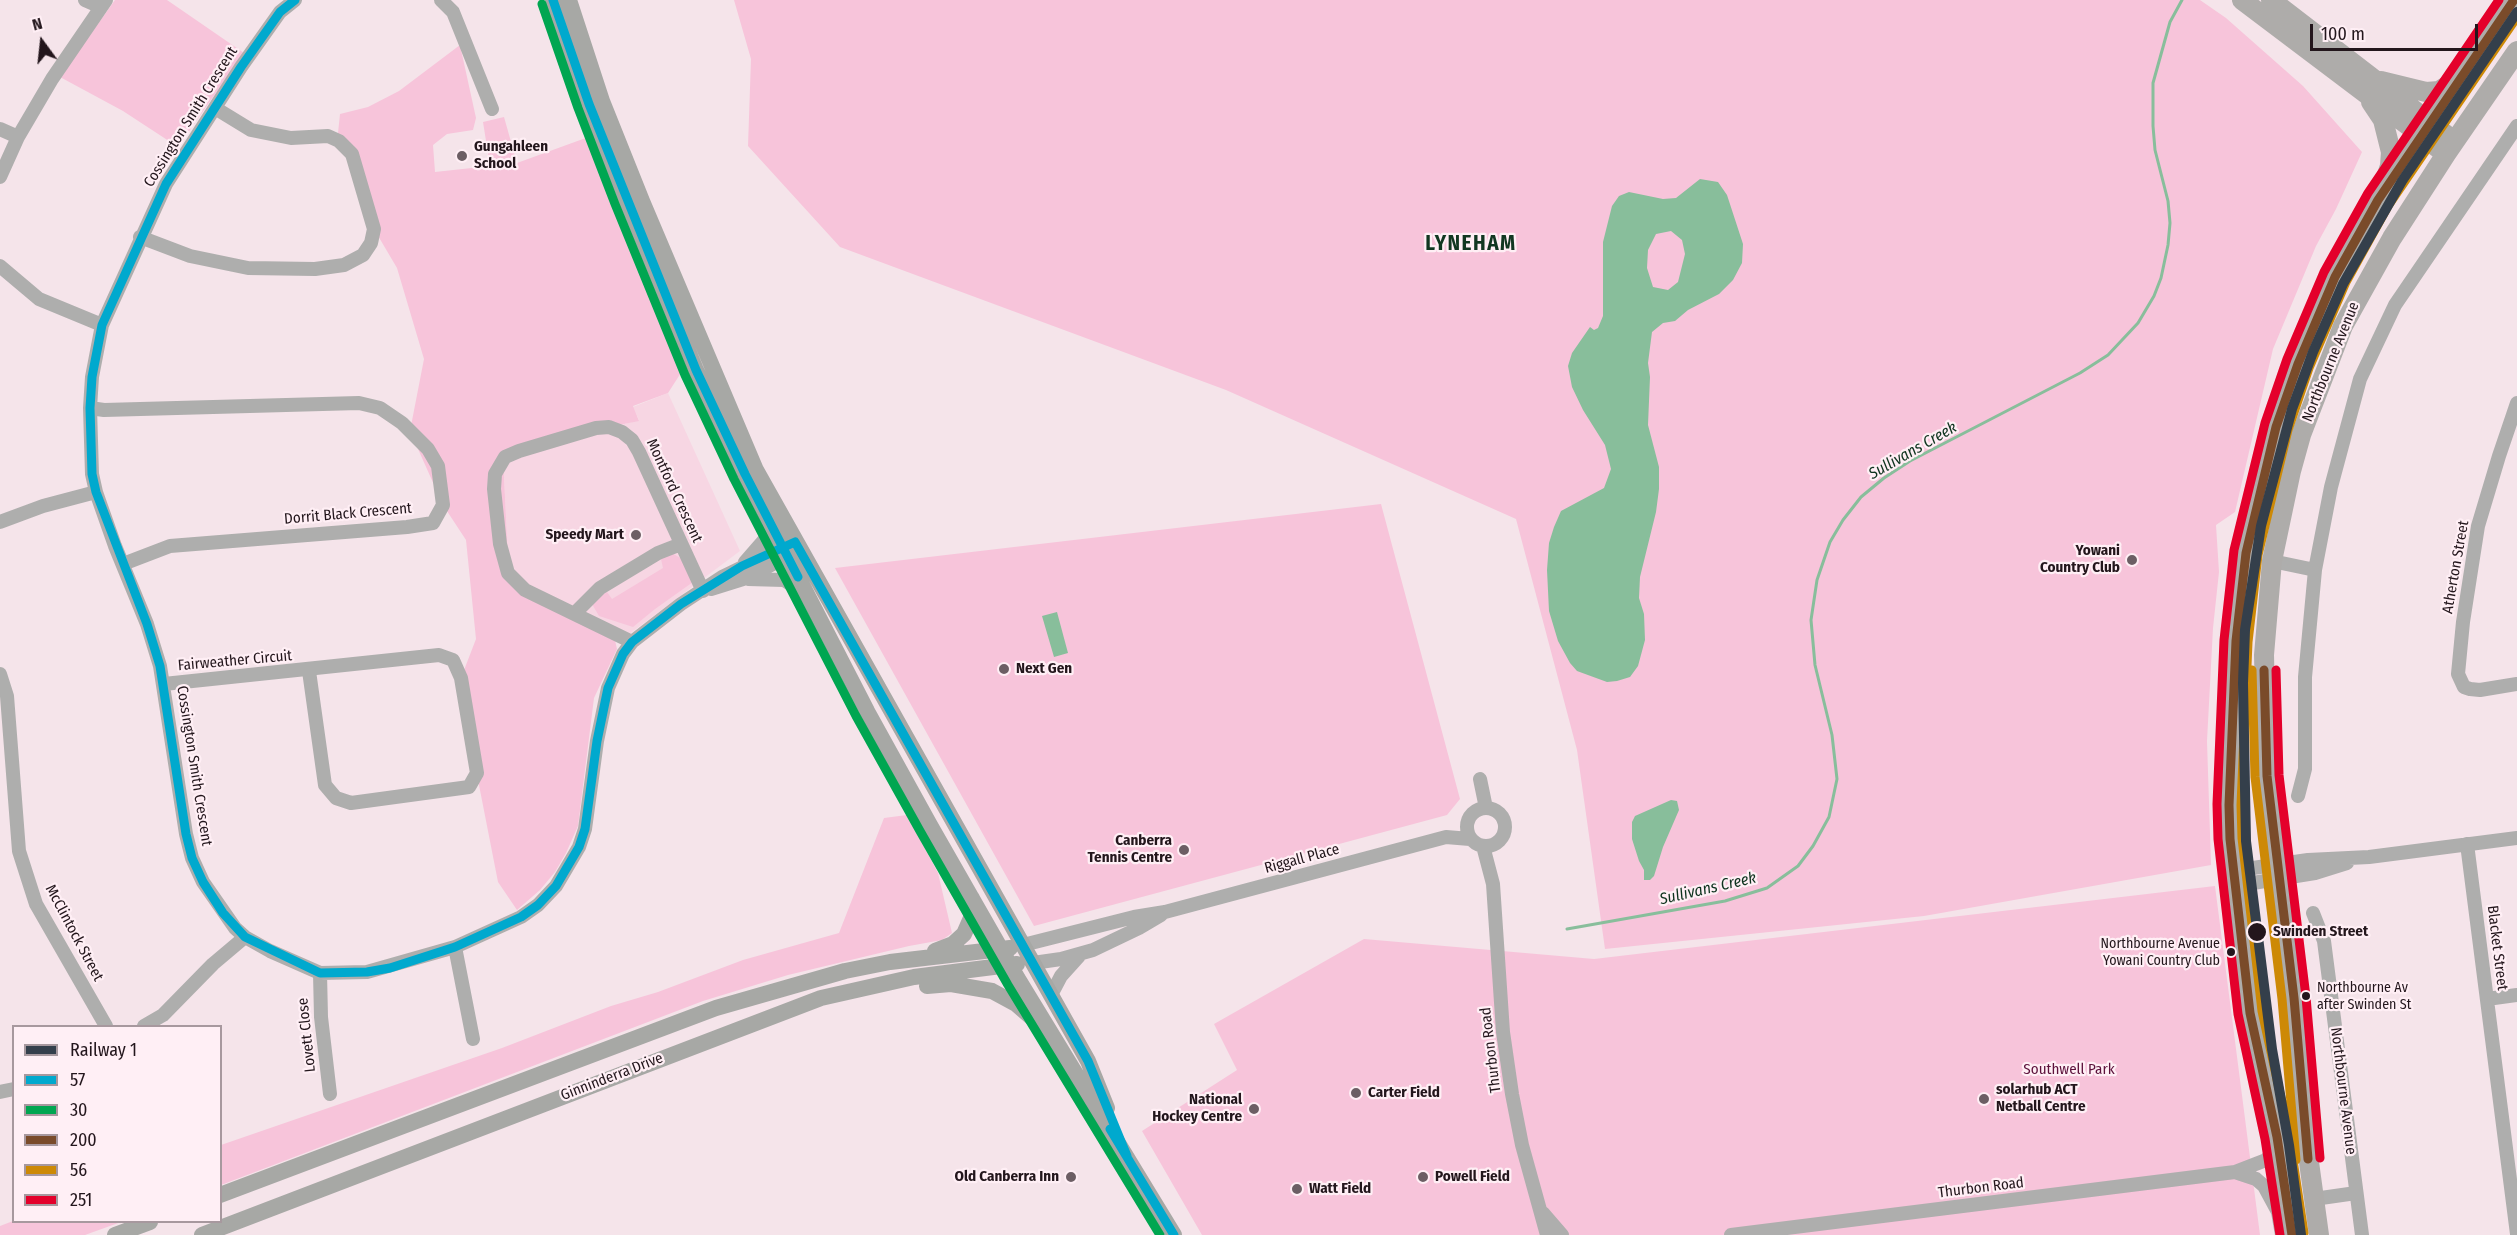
<!DOCTYPE html>
<style>
body{margin:0}
#map{position:relative;width:2517px;height:1235px;overflow:hidden;background:#f5e4ea;font-family:"Fira Sans Condensed",sans-serif}
canvas{display:block}
.legend{position:absolute;left:12px;top:1025px;width:210px;height:198px;box-sizing:border-box;background:#ffeff5;border:2px solid #a7989e;margin:0;padding:8px 10px;list-style:none;font-size:18px;color:#23161c}
.legend li{display:flex;align-items:center;gap:12px;height:30px}
.legend b{width:30px;border:2px solid #a7989e}
.north{position:absolute;left:12px;top:12px;width:60px;height:60px;-webkit-text-stroke:4px #ffeff5;paint-order:stroke;rotate:345deg;font-size:16px;font-weight:700;line-height:24px;text-align:center;color:#23161c}
.north::after{content:'';display:block;margin:auto;width:21px;height:27px;background:#23161c;clip-path:polygon(50% 0,100% 100%,50% 72%,0 100%)}
.scale{position:absolute;left:2310px;top:24px;width:168px;height:27px;box-sizing:border-box;border:3px solid #23161c;border-top:0;padding-left:8px;font-size:18px;line-height:21px;white-space:nowrap;color:#23161c;-webkit-text-stroke:4px #ffeff5;paint-order:stroke}
</style>
<div id="map">
<canvas width="2517" height="1235"></canvas>
<ul class="legend">
<li><b style="height:8px;background:#343f4b"></b>Railway 1</li>
<li><b style="height:8px;background:#00a9ce"></b>57</li>
<li><b style="height:8px;background:#00a651"></b>30</li>
<li><b style="height:8px;background:#7a4b2a"></b>200</li>
<li><b style="height:8px;background:#cd8906"></b>56</li>
<li><b style="height:8px;background:#e4002b"></b>251</li>
</ul>
<div class="north">N</div>
<div class="scale">100 m</div>
</div>
<script>
const c = document.querySelector('canvas').getContext('2d');
c.lineJoin = 'round';
function paint(path, color) { c.fillStyle = color; c.fill(path, 'evenodd'); }
const shape = rows => new Path2D(rows.map(r => 'M' + r).join(''));
function strokePath(path, color, width, dash) { c.strokeStyle = color; c.lineWidth = width; c.lineCap = dash ? 'butt' : 'round'; c.setLineDash(dash || []); c.stroke(path); }
function write(font, color, halo, rows, align = 'center') {
  c.font = font + ' "Fira Sans Condensed",sans-serif'; c.lineWidth = 4.5; c.setLineDash([]); c.textBaseline = 'middle'; c.strokeStyle = halo; c.fillStyle = color; for (const [text, x, y, turn = 0] of rows) {
    c.save(); c.translate(x, y); c.rotate((+turn || 0) * Math.PI / 180); c.textAlign = isNaN(turn) ? turn : align; if (halo) c.strokeText(text, 0, 0); c.fillText(text, 0, 0); c.restore();
  }
}
paint(shape([
 [668,393,740,551,628,635,509,577,503,457,639,420,633,407]
]), '#f7d6e3');
paint(shape([
 [115,0,167,0,244,53,178,147,123,111,60,77],
 [734,0,2200,0,2226,18,2303,86,2362,152,2336,209,2316,246,2273,349,2235,512,2216,525,2219,572,2213,628,2207,741,2211,865,1924,916,1605,949,1577,750,1516,519,1226,390,840,247,748,146,751,59],
 [460,45,476,118,473,130,447,134,433,145,435,172,490,166,483,122,504,117,517,163,594,135,686,365,668,393,633,406,639,421,609,427,503,457,509,577,614,636,617,649,594,698,578,826,566,853,555,872,540,890,517,910,498,882,469,734,461,678,476,639,466,540,443,505,410,431,424,359,397,268,374,229,360,180,338,133,340,114,368,107,399,91],
 [1381,504,1460,799,1447,815,1034,926,835,568],
 [672,553,682,559,693,582,655,609,633,627,599,616,592,604,599,596,607,592,612,599,663,568,661,559],
 [907,815,938,873,952,933,942,940,909,946,788,975,703,1001,221,1185,221,1145,502,1048,611,1006,658,992,743,960,839,933,884,818],
 [2215,886,2260,1235,1202,1235,1142,1131,1237,1070,1214,1024,1364,939,1594,959],
 [13,1221,14,1222,121,1222,85,1235,0,1235,0,1226]
]), '#f7c4da');
paint(shape([
 [1700,179,1718,182,1727,195,1743,244,1742,263,1733,280,1719,294,1688,310,1675,321,1663,323,1652,332,1648,363,1650,377,1648,425,1659,467,1659,489,1656,512,1640,577,1639,598,1644,614,1645,640,1638,666,1630,677,1617,681,1607,682,1577,671,1570,663,1558,641,1549,611,1547,570,1549,543,1554,527,1561,511,1604,488,1611,469,1605,445,1583,410,1572,387,1568,366,1572,353,1590,327,1594,330,1598,328,1603,316,1603,242,1612,206,1619,196,1629,192,1663,199,1676,198],
 [1671,231,1682,240,1685,254,1678,282,1668,290,1653,287,1647,268,1648,250,1656,234],
 [1057,612,1068,653,1054,657,1042,616],
 [1671,800,1677,801,1679,810,1663,847,1654,876,1650,880,1644,880,1644,870,1639,861,1632,839,1632,822,1635,816]
]), '#88be9b');
strokePath(shape([
 [1567,929,1725,901,1767,888,1798,866,1813,846,1829,817,1837,779,1832,735,1815,665,1811,620,1817,580,1830,542,1843,520,1861,497,1884,478,1910,461,2080,373,2108,355,2138,323,2154,296,2161,278,2168,245,2170,223,2168,201,2155,150,2153,126,2153,83,2170,22,2182,0]
]), '#88be9b', 3);
strokePath(shape([
 [85,0,101,7],
 [295,0,280,12,241,67,166,184,102,325,92,377,90,408,92,474,96,492,115,546,147,624,160,666,186,834,192,858,203,882,235,928,245,937,270,951,320,973,367,972,455,947,521,917,538,905,556,886,579,847,585,829,597,741,608,688,623,654,632,642,681,604,722,577,790,544],
 [441,0,453,12,492,109],
 [0,129,18,137],
 [0,177,18,137,52,79,106,0],
 [140,237,190,256,248,268,315,269,344,265,363,255,371,243,374,229,352,154,339,141,328,136,291,138,251,130,215,108],
 [0,266,39,299,102,325],
 [2517,403,2499,456,2478,526,2463,622,2458,674,2464,687,2470,689,2480,690,2517,684],
 [90,408,104,410,359,403,380,408,402,423,428,449,438,466,443,505,433,523,407,527,170,546,123,564],
 [0,522,43,506,96,492],
 [2272,561,2315,570],
 [745,562,765,539,770,521],
 [748,579,784,580,807,595],
 [711,589,743,579,795,553],
 [575,613,600,588,658,553,681,544],
 [632,642,525,590,508,573,500,544,494,489,495,474,505,457,519,451,596,428,609,427,622,432,632,440,639,452,703,591],
 [0,674,7,696,19,851,36,904,106,1026],
 [164,684,439,655,453,660,461,678,477,773,469,787,351,803,336,798,325,785,309,671],
 [1480,779,1486,808],
 [2298,796,2305,769,2305,677,2315,570,2331,487,2360,379,2395,305,2517,126],
 '1467 827a19 19 0 1 1 38 0a19 19 0 1 1-38 0Z',
 [2467,844,2517,1234],
 [1483,846,1493,884,1503,1032,1512,1094,1522,1145,1547,1235],
 [2232,871,2308,860,2369,857,2517,838],
 [2234,886,2315,873,2347,863],
 [2313,913,2324,941,2362,1235],
 [1023,945,1134,917,1165,912,1446,837,1470,839],
 [455,947,473,1039],
 [1033,963,1061,959,1093,950,1139,928,1161,915],
 [320,973,321,1017,330,1094],
 [1051,995,1061,976,1079,956],
 [2487,999,2517,995],
 [144,1026,163,1015,213,964,245,937],
 [0,1092,14,1089],
 [2235,1172,2256,1179,2264,1186,2278,1212,2282,1235],
 [2314,1199,2356,1193],
 [1543,1213,1562,1235],
 [1731,1235,2235,1172,2266,1160,2272,1153,2277,1140]
]), '#aeaead', 14);
strokePath(shape([
 [553,0,589,104,626,199,696,370,745,474,867,711,930,825,1018,979,1174,1235],
 [569,0,602,101,642,201,756,470,1088,1061,1107,1108],
 [935,951,953,944,964,934,971,918,972,898],
 [927,986,951,984,992,991,1016,1004,1039,1024],
 [220,1195,716,1008,845,971,890,962,1010,948],
 [115,1235,150,1222],
 [202,1235,821,998,914,977,1017,964]
]), '#a7a8a5', 16);
strokePath(shape([
 [2242,0,2446,154],
 [2271,0,2454,141],
 [2381,81,2426,92,2439,91,2458,79],
 [2371,102,2383,120,2391,152,2390,166,2384,184],
 [2292,1235,2277,1137,2250,1013,2230,839,2229,805,2236,641,2246,553,2276,427,2298,364,2335,277,2378,200,2514,0],
 [2319,1235,2305,1133,2294,998,2267,776,2264,655,2272,561,2291,471,2301,435,2343,326,2392,238,2446,154,2517,51]
]), '#aeacaa', 20);
strokePath(shape([
 [295,0,280,12,241,67,166,184,102,325,92,377,90,408,92,474,96,492,147,624,160,666,186,834,192,858,203,882,223,913,245,937,320,973,367,972,390,968,455,947,521,917,538,905,556,886,579,847,585,829,597,741,608,688,623,654,632,642,681,604,742,566,795,542,1088,1061,1127,1156],
 [553,0,589,104,696,370,745,474,798,577],
 [1110,1129,1174,1235]
]), '#00a9ce', 9);
strokePath(shape([
 [542,4,578,108,615,204,685,375,734,479,856,716,920,831,1008,985,1160,1235]
]), '#00a651', 9);
strokePath(shape([
 [2264,670,2267,776,2294,998,2308,1159],
 [2292,1235,2277,1137,2250,1013,2230,839,2229,805,2236,641,2246,553,2276,427,2298,364,2335,277,2378,200,2514,0]
]), '#7a4b2a', 9);
strokePath(shape([
 [2252,670,2255,777,2282,999,2296,1160],
 [2304,1233,2289,1134,2262,1011,2242,838,2241,805,2248,642,2258,555,2288,430,2309,368,2346,282,2388,206,2517,17]
]), '#cd8906', 9);
strokePath(shape([
 [2276,670,2279,775,2306,997,2320,1158],
 [2280,1235,2265,1139,2238,1014,2218,839,2217,804,2224,640,2234,550,2265,423,2287,359,2324,272,2368,193,2499,0]
]), '#e4002b', 9);
strokePath(shape([
 [2301,1235,2289,1145,2272,1049,2246,841,2243,683,2245,630,2261,526,2292,409,2313,352,2343,284,2402,181,2517,12]
]), '#343f4b', 10);
for (const [x, y, r, color] of [
 [462,156,6,"#6c5e64"],
 [636,535,6,"#6c5e64"],
 [2132,560,6,"#6c5e64"],
 [1004,669,6,"#6c5e64"],
 [1184,850,6,"#6c5e64"],
 [2257,932,10,"#23161c"],
 [2231,952,5,"#23161c"],
 [2306,996,5,"#23161c"],
 [1356,1093,6,"#6c5e64"],
 [1984,1099,6,"#6c5e64"],
 [1254,1109,6,"#6c5e64"],
 [1071,1177,6,"#6c5e64"],
 [1423,1177,6,"#6c5e64"],
 [1297,1189,6,"#6c5e64"]
]) { const dot = new Path2D(); dot.arc(x, y, r, 0, 2 * Math.PI); c.fillStyle = color; c.fill(dot); strokePath(dot, '#ffeff5', 2); }
write('14px', '#23161c', '#ffeff5', [
 ["Northbourne Avenue",2220,944],
 ["Yowani Country Club",2220,961],
 ["Northbourne Av",2317,988,"left"],
 ["after Swinden St",2317,1005,"left"]
], 'right');
write('15px', '#23161c', '#ffeff5', [
 ["Cossington Smith Crescent",191,117,-58],
 ["Northbourne Avenue",2331,362,-68],
 ["Montford Crescent",674,491,65],
 ["Dorrit Black Crescent",348,514,-5],
 ["Atherton Street",2456,567,-80],
 ["Fairweather Circuit",235,661,-5],
 ["Cossington Smith Crescent",194,766,81],
 ["Riggall Place",1302,859,-15],
 ["McClintock Street",74,933,62],
 ["Blacket Street",2497,948,83],
 ["Lovett Close",307,1035,-96],
 ["Thurbon Road",1491,1050,-97],
 ["Ginninderra Drive",612,1077,-21],
 ["Northbourne Avenue",2343,1091,83],
 ["Thurbon Road",1981,1188,-7]
]);
write('bold 15px', '#23161c', '#ffeff5', [
 ["Gungahleen",474,147],
 ["School",474,164],
 ["Speedy Mart",624,535,"right"],
 ["Yowani",2120,551,"right"],
 ["Country Club",2120,568,"right"],
 ["Next Gen",1016,669],
 ["Canberra",1172,841,"right"],
 ["Tennis Centre",1172,858,"right"],
 ["solarhub ACT",1996,1090],
 ["Netball Centre",1996,1107],
 ["Carter Field",1368,1093],
 ["National",1242,1100,"right"],
 ["Hockey Centre",1242,1117,"right"],
 ["Old Canberra Inn",1059,1177,"right"],
 ["Powell Field",1435,1177],
 ["Watt Field",1309,1189]
], 'left');
write('bold 15px', '#23161c', '#ffeff5', [
 ["Swinden Street",2273,932]
], 'left');
write('15px', '#5d123c', '#ffeff5', [
 ["Southwell Park",2069,1070]
]);
write('italic 16px', '#0e331e', '#ffeff5', [
 ["Sullivans Creek",1913,451,-30],
 ["Sullivans Creek",1708,889,-13]
]);
c.letterSpacing = '1.5px';
write('bold 21px', '#113721', '#ffeff5', [
 ["LYNEHAM",1471,244]
]);
c.letterSpacing = '0px';
</script>
